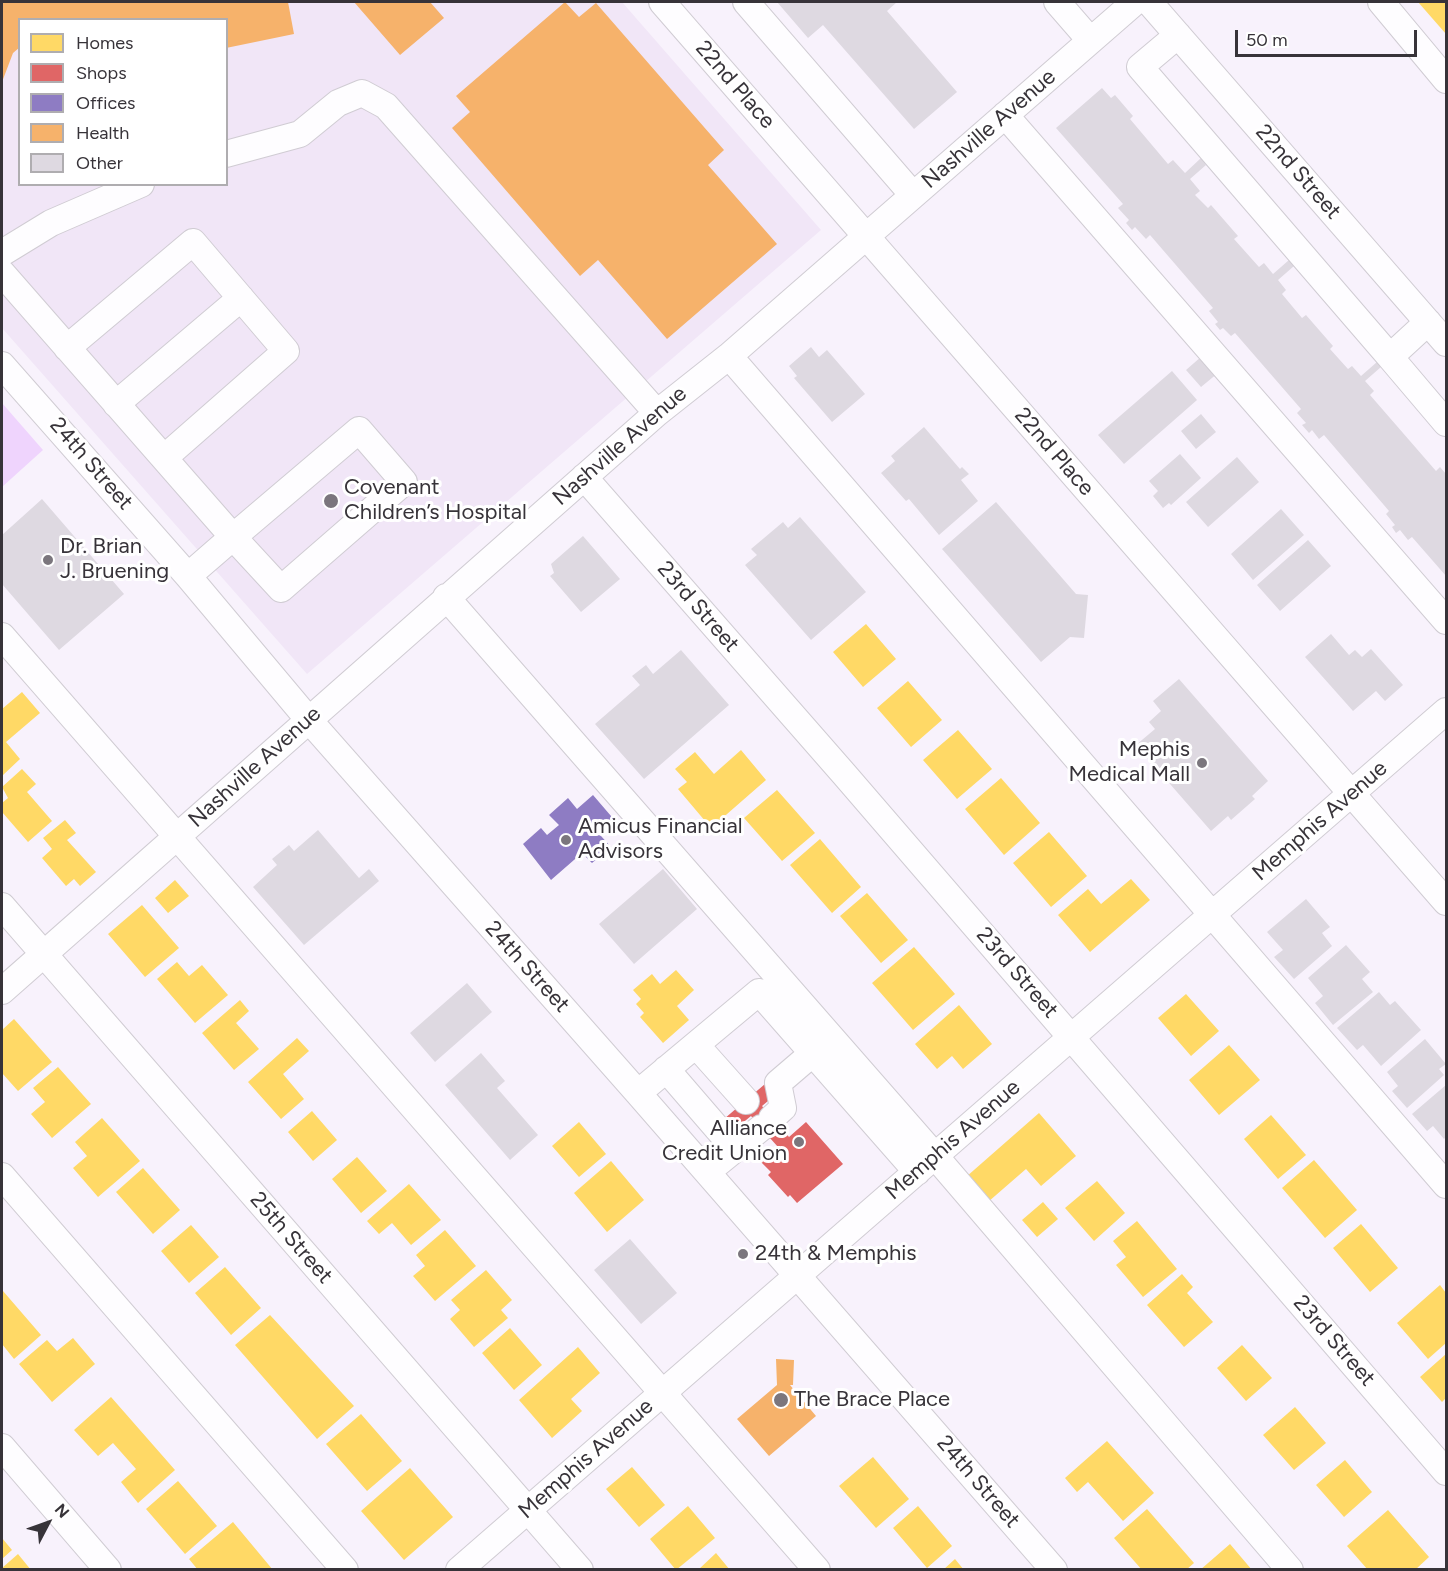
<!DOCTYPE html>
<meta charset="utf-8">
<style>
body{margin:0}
#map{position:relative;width:1448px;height:1571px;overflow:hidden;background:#f8f2fc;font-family:Figtree,sans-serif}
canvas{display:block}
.frame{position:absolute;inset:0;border:3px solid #373339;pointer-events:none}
.legend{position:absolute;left:18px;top:18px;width:210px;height:168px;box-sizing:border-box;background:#fff;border:2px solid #afadb0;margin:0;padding:8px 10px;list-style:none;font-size:18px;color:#373339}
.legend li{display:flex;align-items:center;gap:12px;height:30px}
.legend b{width:30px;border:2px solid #afadb0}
.north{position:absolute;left:18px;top:1493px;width:60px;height:60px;-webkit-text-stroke:4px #fff;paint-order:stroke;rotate:49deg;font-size:16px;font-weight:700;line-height:24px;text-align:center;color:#373339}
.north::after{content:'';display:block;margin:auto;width:21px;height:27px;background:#373339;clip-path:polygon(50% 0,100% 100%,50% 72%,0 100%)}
.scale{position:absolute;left:1235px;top:30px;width:182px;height:27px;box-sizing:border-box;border:3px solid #373339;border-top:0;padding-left:8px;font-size:18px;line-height:21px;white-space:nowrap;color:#373339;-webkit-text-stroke:4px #fff;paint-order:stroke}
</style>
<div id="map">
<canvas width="1448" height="1571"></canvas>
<div class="frame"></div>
<ul class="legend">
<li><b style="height:16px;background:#ffd966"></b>Homes</li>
<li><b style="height:16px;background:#e06666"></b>Shops</li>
<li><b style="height:16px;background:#8e7cc3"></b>Offices</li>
<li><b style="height:16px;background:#f6b26b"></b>Health</li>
<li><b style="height:16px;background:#ded9e1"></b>Other</li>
</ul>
<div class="north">N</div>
<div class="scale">50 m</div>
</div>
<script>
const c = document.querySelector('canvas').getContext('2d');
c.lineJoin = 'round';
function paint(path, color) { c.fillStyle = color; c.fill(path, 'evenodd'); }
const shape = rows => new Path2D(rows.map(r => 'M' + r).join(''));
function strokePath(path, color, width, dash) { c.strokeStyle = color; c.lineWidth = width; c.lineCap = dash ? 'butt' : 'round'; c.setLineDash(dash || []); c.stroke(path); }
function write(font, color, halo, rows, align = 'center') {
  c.font = font + ' Figtree,sans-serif'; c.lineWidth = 6; c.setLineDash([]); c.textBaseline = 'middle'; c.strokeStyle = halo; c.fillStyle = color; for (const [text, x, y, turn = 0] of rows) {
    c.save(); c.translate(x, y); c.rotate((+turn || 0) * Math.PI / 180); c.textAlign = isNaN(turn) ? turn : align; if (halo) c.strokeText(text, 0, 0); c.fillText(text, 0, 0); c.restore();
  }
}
paint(shape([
 [2,2,622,2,821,230,307,674,2,328],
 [20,20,226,20,226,184,20,184]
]), '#f1e6f7');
paint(shape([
 [2,403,43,450,2,487]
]), '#efd4fd');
paint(shape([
 [1418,2,1446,2,1446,34],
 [866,624,896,659,863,687,833,652],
 [908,681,942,720,911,747,877,708],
 [22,692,40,713,6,742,20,759,2,776,2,709],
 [958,730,992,769,957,799,923,760],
 [741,750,766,780,711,828,678,789,687,782,675,769,695,752,714,774],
 [22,769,36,784,27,792,52,821,28,842,2,812,2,803,8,798,2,787],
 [1001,778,1040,823,1004,855,965,809],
 [777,790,815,833,782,861,744,818],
 [65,820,76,833,67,840,96,872,80,886,74,879,66,886,42,858,52,849,43,838],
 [1049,832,1087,876,1051,907,1013,863],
 [820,839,861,887,832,913,790,865],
 [1131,879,1150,900,1090,952,1058,915,1088,889,1101,904],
 [175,880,189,896,168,913,155,898],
 [867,893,908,940,881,963,840,916],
 [142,905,179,948,145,977,108,934],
 [914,947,955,994,913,1030,872,983],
 [177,962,189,976,202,965,228,995,195,1023,157,979],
 [676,970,694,990,677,1006,689,1020,663,1043,640,1017,644,1013,636,1004,641,999,633,990,652,974,660,984],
 [1186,994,1219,1031,1191,1056,1158,1018],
 [240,1000,249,1011,236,1023,259,1049,234,1070,202,1033],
 [959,1005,992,1044,963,1069,952,1056,937,1069,915,1044],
 [14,1019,52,1062,18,1091,2,1073,2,1030],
 [297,1038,309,1051,283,1074,304,1099,281,1119,248,1082],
 [1229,1045,1260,1080,1219,1115,1189,1080],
 [58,1067,91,1104,52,1138,31,1114,45,1102,33,1088],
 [312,1111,337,1140,313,1161,288,1132],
 [1039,1113,1076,1156,1041,1186,1026,1169,988,1202,966,1177],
 [1271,1115,1306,1155,1278,1179,1244,1139],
 [102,1118,140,1161,98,1197,73,1168,87,1156,75,1142],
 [579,1122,606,1154,579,1177,552,1146],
 [357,1157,387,1191,361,1213,332,1179],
 [1314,1160,1357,1210,1325,1238,1282,1188],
 [611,1161,644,1200,607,1232,574,1193],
 [143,1168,180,1210,153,1234,116,1192],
 [1097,1181,1125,1213,1094,1241,1065,1208],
 [409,1184,441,1220,411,1245,392,1223,379,1234,367,1221],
 [1043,1202,1058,1219,1037,1237,1022,1220],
 [1137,1221,1177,1269,1143,1297,1116,1265,1126,1257,1113,1241],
 [1361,1224,1398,1268,1370,1292,1333,1248],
 [191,1225,219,1257,189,1283,161,1251],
 [445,1230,476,1266,435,1301,413,1276,425,1266,416,1255],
 [225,1267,261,1308,231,1335,195,1293],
 [486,1270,512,1300,501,1310,508,1318,474,1347,450,1319,460,1310,451,1300],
 [1182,1274,1193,1287,1187,1293,1213,1322,1184,1347,1147,1305],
 [1440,1285,1446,1293,1446,1343,1428,1359,1397,1323],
 [3,1291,41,1335,14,1359,2,1344],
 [270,1315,354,1406,317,1439,235,1345],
 [510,1328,542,1365,514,1390,482,1353],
 [73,1338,95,1364,52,1402,19,1364,47,1340,57,1351],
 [1242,1345,1272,1378,1246,1401,1217,1368],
 [578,1347,600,1373,571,1399,582,1411,552,1438,519,1400],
 [1446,1354,1446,1398,1442,1402,1420,1377],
 [111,1397,175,1470,138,1503,121,1482,136,1469,113,1443,98,1456,74,1430],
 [1295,1407,1326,1443,1294,1470,1263,1435],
 [361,1414,402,1461,367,1491,326,1444],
 [1107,1441,1154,1493,1123,1521,1088,1482,1077,1492,1065,1478],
 [873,1457,909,1499,876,1528,839,1486],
 [1345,1460,1372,1492,1344,1517,1316,1485],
 [632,1467,665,1505,639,1527,606,1489],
 [410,1468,453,1517,404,1560,361,1511],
 [178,1481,217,1526,185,1554,146,1509],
 [688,1506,715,1538,676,1570,650,1539],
 [918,1506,952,1546,927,1568,893,1528],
 [1147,1509,1194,1563,1186,1570,1142,1570,1114,1538],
 [1388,1510,1429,1557,1415,1570,1368,1570,1347,1546],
 [233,1522,273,1570,198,1570,189,1559],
 [2,1538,12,1550,2,1559],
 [1230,1544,1252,1570,1200,1570],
 [716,1553,730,1570,698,1570],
 [18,1554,31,1570,2,1570,2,1568],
 [955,1559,964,1570,943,1570]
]), '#ffd966');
paint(shape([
 [765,1084,774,1096,762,1106,789,1137,806,1122,843,1164,797,1203,790,1195,788,1197,768,1175,771,1172,761,1162,778,1147,761,1128,751,1116,734,1130,724,1119]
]), '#e06666');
paint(shape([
 [593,795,617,823,601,836,611,847,592,863,582,853,551,880,523,844,541,828,547,835,559,825,549,815,568,798,577,809]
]), '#8e7cc3');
paint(shape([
 [2,2,288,2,294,34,226,48,226,20,20,20,20,47,13,53,2,82],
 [354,2,430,2,444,18,400,55],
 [565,2,579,17,596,3,724,150,708,165,777,244,667,339,598,260,580,276,452,128,470,112,456,96],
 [776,1359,794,1360,793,1385,790,1385,816,1416,769,1456,737,1419,777,1385]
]), '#f6b26b');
paint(shape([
 [777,2,897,2,887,11,957,92,914,129,823,25,808,38],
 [1102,88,1111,98,1115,95,1133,116,1130,119,1168,164,1173,160,1185,173,1201,158,1206,165,1190,179,1200,191,1195,195,1208,208,1211,205,1238,236,1234,239,1259,267,1264,263,1273,274,1289,260,1294,266,1278,280,1286,290,1282,294,1302,318,1306,315,1333,346,1330,349,1348,369,1352,366,1361,376,1377,362,1381,367,1365,381,1374,391,1370,395,1436,471,1440,467,1446,474,1446,576,1412,537,1408,540,1400,530,1396,533,1392,527,1395,525,1386,514,1389,511,1324,435,1319,439,1312,430,1309,433,1302,425,1306,423,1297,413,1301,409,1235,333,1231,336,1223,328,1220,330,1215,324,1218,322,1209,311,1213,308,1150,235,1146,239,1135,227,1132,230,1126,223,1129,220,1118,208,1123,204,1056,128],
 [811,347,819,357,827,350,865,394,832,422,794,378,797,376,789,366],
 [1202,356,1218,373,1201,387,1186,370],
 [1172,371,1197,400,1124,464,1098,435],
 [1201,414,1216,432,1196,449,1181,431],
 [924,427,960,469,962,467,969,474,961,480,978,501,939,535,909,499,906,501,881,473,895,461,891,456],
 [1180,454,1201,478,1171,505,1169,503,1163,508,1153,496,1158,491,1149,481],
 [1237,457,1259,482,1208,527,1186,502],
 [42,499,124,594,59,650,2,584,2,535],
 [996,502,1076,594,1088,595,1084,638,1070,637,1041,662,942,549],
 [1281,509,1304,535,1253,580,1231,554],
 [800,517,866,592,811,640,745,565,757,555,751,549,783,522,788,528],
 [583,536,620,579,581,612,550,576,554,573,551,564],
 [1308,540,1331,566,1280,611,1257,585],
 [1331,634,1349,655,1355,650,1362,657,1371,649,1403,685,1385,701,1376,691,1353,711,1305,657],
 [681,650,729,705,644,779,595,724,640,685,632,676,646,665,653,674],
 [1179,679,1268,781,1252,796,1255,799,1231,820,1228,816,1211,831,1136,745,1155,729,1149,722,1161,711,1153,701],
 [318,830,359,878,369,869,379,881,304,945,253,887,277,865,272,859,289,845,294,851],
 [663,869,697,909,634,964,599,924],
 [1306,899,1330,927,1322,933,1332,946,1294,979,1274,957,1283,950,1267,932],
 [1346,945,1370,972,1362,979,1373,992,1333,1025,1315,1003,1323,996,1308,978],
 [467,983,492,1012,435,1062,410,1033],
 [1379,992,1390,1005,1395,1001,1421,1030,1381,1066,1363,1045,1357,1050,1337,1028],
 [1425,1039,1446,1064,1439,1069,1444,1075,1407,1108,1392,1091,1398,1086,1387,1072],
 [481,1053,505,1081,497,1088,538,1135,510,1160,445,1085],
 [1446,1085,1446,1137,1444,1139,1433,1126,1427,1131,1412,1114],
 [630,1239,677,1293,641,1324,594,1270]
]), '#ded9e1');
const minor = shape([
 [662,2,1446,902],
 [746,2,913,195],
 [1057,2,1090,40],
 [1149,2,1446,343],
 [1381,2,1446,80],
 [1178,35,1140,67,1390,357],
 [1005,115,1446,621],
 [226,154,300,134,338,103,362,93,386,106,657,413],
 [2,253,51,223,141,184],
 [2,273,233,537,281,589,404,482,359,430,233,537,188,576],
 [1428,322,1390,357,1446,423],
 [67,348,193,242,286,351,164,458],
 [729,356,1446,1185],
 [2,365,188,576,308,719,638,1093,1054,1570],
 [116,404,241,298],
 [584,477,844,774,1446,1472],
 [446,597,935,1156,1290,1570],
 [2,636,817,1570],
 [2,906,580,1570],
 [2,991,657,413,729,356,1135,2],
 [696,1045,746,1101],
 [666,1069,735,1149],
 [638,1093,759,992,917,1172],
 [772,1118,783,1108,778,1083,813,1053],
 [707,1172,761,1128],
 [2,1176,345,1570],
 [2,1447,108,1570],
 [459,1570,1446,711]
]);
strokePath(minor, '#d0ccd3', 28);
strokePath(minor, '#fefdff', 26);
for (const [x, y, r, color] of [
 [331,501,8,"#7b767d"],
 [48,560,6,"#7b767d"],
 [1202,763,6,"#7b767d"],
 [566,840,6,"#7b767d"],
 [799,1142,6,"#7b767d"],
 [743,1254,6,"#7b767d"],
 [781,1400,8,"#7b767d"]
]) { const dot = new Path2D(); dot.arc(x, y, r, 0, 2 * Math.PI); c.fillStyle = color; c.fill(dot); strokePath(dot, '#fff', 2); }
write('22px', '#373339', '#fff', [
 ["22nd Place",735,85,49],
 ["Nashville Avenue",989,129,-41],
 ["22nd Street",1298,172,49],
 ["Nashville Avenue",620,446,-41],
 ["22nd Place",1054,452,49],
 ["24th Street",91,464,49],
 ["23rd Street",698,607,49],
 ["Nashville Avenue",255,767,-42],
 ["Memphis Avenue",1320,821,-41],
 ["24th Street",527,967,48],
 ["23rd Street",1017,973,49],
 ["Memphis Avenue",953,1140,-41],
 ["25th Street",291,1238,49],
 ["23rd Street",1334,1341,49],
 ["Memphis Avenue",586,1459,-41],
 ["24th Street",978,1482,49]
]);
write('22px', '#373339', '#fff', [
 ["Covenant",344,488],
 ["Children’s Hospital",344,513],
 ["Dr. Brian",60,547],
 ["J. Bruening",60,572],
 ["Mephis",1190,750,"right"],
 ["Medical Mall",1190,775,"right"],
 ["Amicus Financial",578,827],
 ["Advisors",578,852],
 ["Alliance",787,1129,"right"],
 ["Credit Union",787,1154,"right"],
 ["24th & Memphis",755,1254],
 ["The Brace Place",794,1400]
], 'left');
</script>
